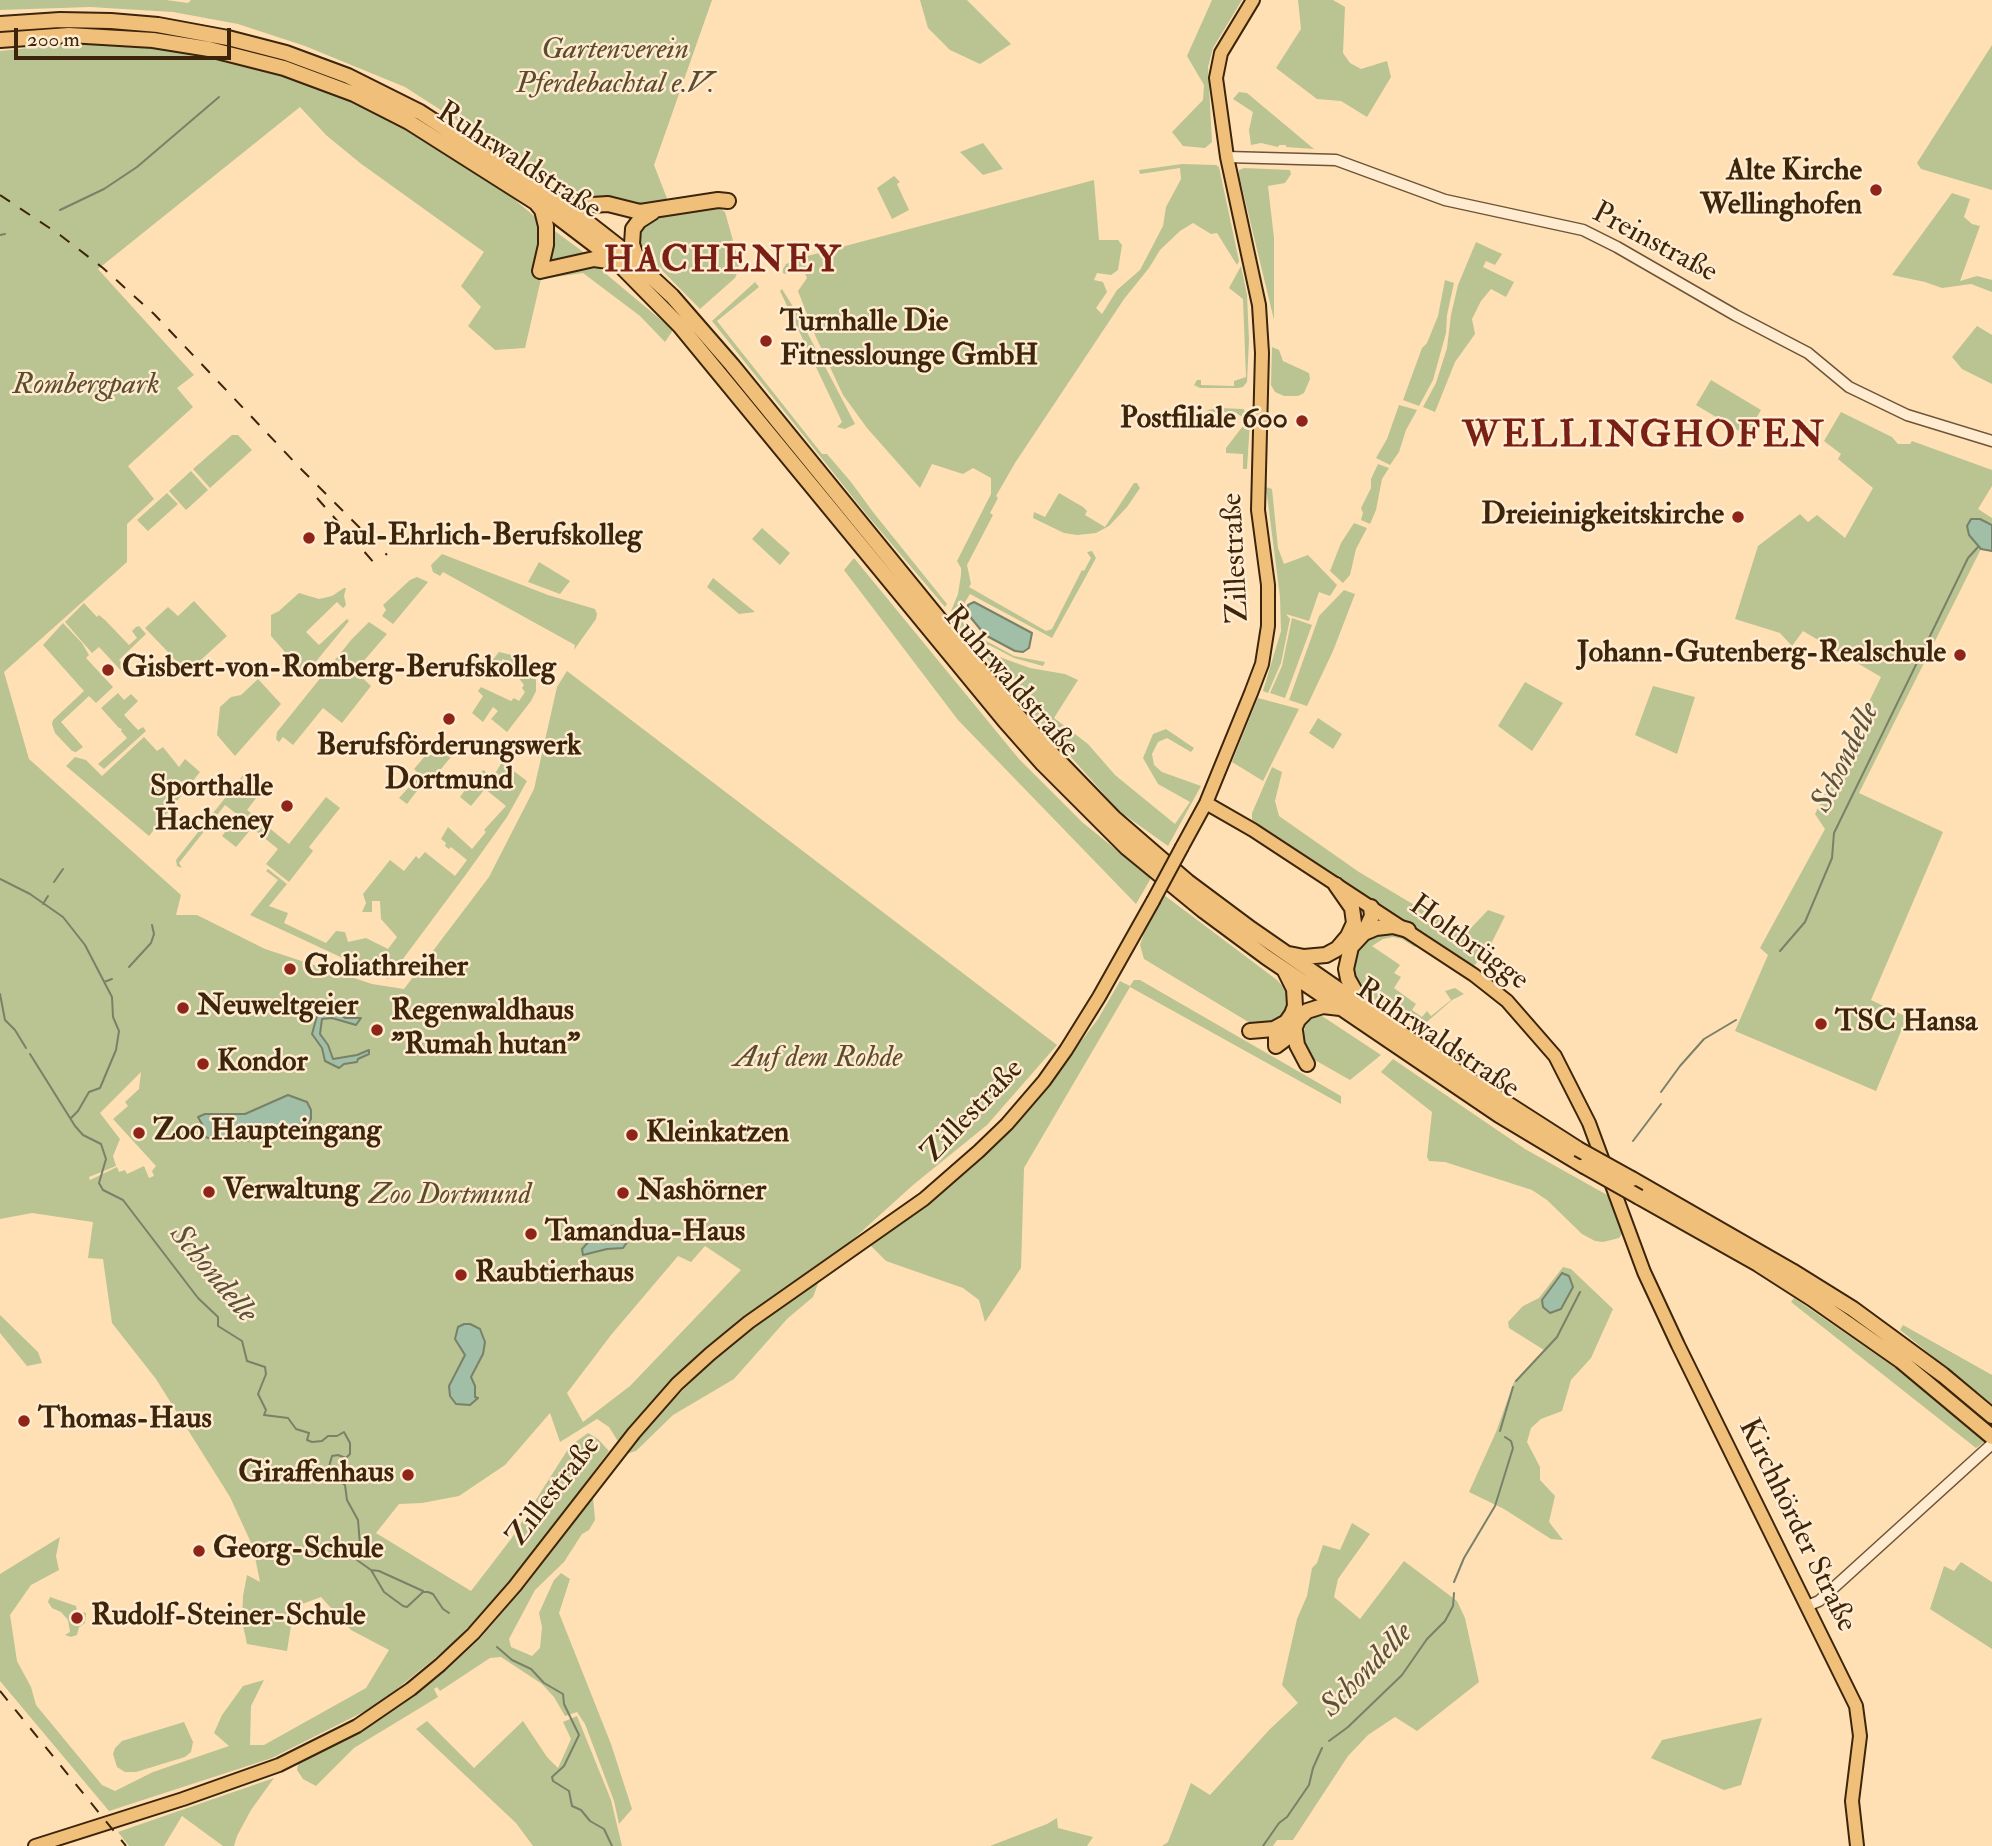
<!DOCTYPE html>
<meta charset="utf-8">
<style>
body{margin:0}
#map{position:relative;width:1992px;height:1846px;overflow:hidden;background:#ffe0b5;font-family:"IM FELL Double Pica",serif}
canvas{display:block}
.scale{position:absolute;left:14px;top:28px;width:217px;height:32px;box-sizing:border-box;border:4px solid #3c250b;border-top:0;padding-left:9px;font-size:21px;line-height:24px;white-space:nowrap;color:#3c250b;-webkit-text-stroke:5px #ffebcf;paint-order:stroke}
</style>
<div id="map">
<canvas width="1992" height="1846"></canvas>
<div class="scale">200 m</div>
</div>
<script>
const c = document.querySelector('canvas').getContext('2d');
c.lineJoin = 'round';
function paint(path, color) { c.fillStyle = color; c.fill(path, 'evenodd'); }
const shape = rows => new Path2D(rows.map(r => 'M' + r).join(''));
function strokePath(path, color, width, dash) { c.strokeStyle = color; c.lineWidth = width; c.lineCap = dash ? 'butt' : 'round'; c.setLineDash(dash || []); c.stroke(path); }
function write(font, color, halo, rows, align = 'center') {
  c.font = font + ' "IM FELL Double Pica",serif'; c.lineWidth = 5; c.setLineDash([]); c.textBaseline = 'middle'; c.strokeStyle = halo; c.fillStyle = color; for (const [text, x, y, turn = 0] of rows) {
    c.save(); c.translate(x, y); c.rotate((+turn || 0) * Math.PI / 180); c.textAlign = isNaN(turn) ? turn : align; if (halo) c.strokeText(text, 0, 0); c.fillText(text, 0, 0); c.restore();
  }
}
paint(shape([
 [0,0,166,0,188,3,191,0,712,0,654,165,668,201,635,206,615,198,586,200,576,197,405,87,305,46,238,24,173,12,90,7,0,10],
 [920,0,967,0,1011,44,980,64,950,50,928,28],
 [1212,0,1242,0,1213,48,1208,67,1212,142,1205,148,1183,146,1172,132,1203,100,1204,85,1187,56],
 [1298,0,1333,0,1345,7,1343,53,1350,63,1361,69,1387,61,1391,77,1367,117,1341,101,1317,99,1276,68,1301,29],
 [119,39,219,54,322,86,361,104,417,134,497,185,551,230,552,229,590,257,587,258,673,330,665,342,640,316,583,273,541,279,525,348,495,350,468,326,481,307,461,286,484,252,360,163,326,135,300,107,98,269,194,375,177,388,193,407,128,466,154,499,127,524,127,562,4,672,29,759,181,895,176,915,197,915,265,949,372,984,404,989,489,877,534,789,557,687,567,671,1057,1045,987,1125,913,1185,839,1252,770,1300,619,1443,609,1427,597,1419,560,1442,550,1413,505,1465,459,1496,422,1503,399,1504,376,1533,471,1591,511,1539,570,1446,588,1433,598,1439,609,1451,554,1526,473,1628,468,1627,455,1642,377,1705,272,1758,109,1811,0,1681,0,1574,60,1537,56,1556,59,1570,31,1585,10,1615,17,1661,31,1687,36,1705,102,1785,115,1791,153,1772,229,1746,214,1733,222,1715,243,1686,264,1680,251,1706,250,1745,264,1745,366,1688,389,1650,351,1630,321,1597,294,1607,287,1651,247,1644,242,1621,243,1596,247,1575,260,1582,253,1547,230,1497,156,1379,112,1323,103,1259,88,1258,93,1222,32,1213,0,1219,0,51],
 [141,1072,139,1089,125,1102,128,1106,113,1119,156,1166,152,1171,154,1176,149,1178,144,1166,127,1174,125,1170,119,1172,117,1167,90,1180,89,1177,116,1166,113,1156,120,1139,100,1113],
 [705,1246,741,1270,630,1386,583,1422,567,1393,611,1335,678,1256,691,1262],
 [1992,45,1992,190,1921,169,1917,163],
 [1239,92,1247,93,1314,149,1286,147,1286,145,1279,145,1278,147,1261,143,1251,145,1249,130,1253,112,1233,99],
 [983,143,1003,169,983,175,960,152],
 [1182,164,1216,165,1219,167,1239,261,1237,265,1217,233,1211,234,1193,223,1180,231,1160,250,1149,268,1124,299,1015,463,996,496,998,498,990,513,993,515,967,565,971,584,969,587,1046,631,1052,629,1082,570,1084,571,1091,558,1087,552,1092,551,1096,558,1052,638,970,594,958,614,968,631,1014,656,1045,662,1043,666,1014,658,989,645,976,645,955,622,951,611,958,594,961,575,961,568,957,561,991,494,991,478,973,468,963,474,932,464,920,488,867,428,843,395,815,335,798,291,807,278,803,269,798,268,786,274,783,273,783,269,786,264,800,258,1094,180,1099,240,1118,240,1122,245,1118,270,1111,275,1097,273,1094,280,1103,282,1107,292,1096,308,1102,314,1117,290,1140,270,1163,226,1166,207,1181,179,1180,168,1140,174,1139,170],
 [1244,168,1290,170,1291,174,1285,183,1268,186,1274,238,1274,320,1239,175,1239,170],
 [894,176,900,182,897,184,909,210,892,219,877,188],
 [1952,193,1970,199,1964,217,1972,224,1980,226,1960,281,1977,276,1992,280,1992,292,1971,284,1942,288,1925,282,1892,275],
 [717,207,725,212,739,262,739,269,735,278,700,309,641,249,638,240,639,232,644,224,651,219],
 [1476,242,1502,254,1495,265,1486,261,1483,267,1514,282,1506,297,1491,289,1481,301,1472,319,1475,334,1455,362,1435,412,1423,407,1436,383,1447,348,1451,315,1458,285],
 [1241,266,1247,295,1249,340,1247,382,1243,387,1238,388,1200,388,1194,385,1197,380,1201,380,1201,385,1234,386,1234,381,1246,377,1243,299,1229,288],
 [1445,280,1454,283,1447,315,1446,333,1433,380,1419,406,1403,400,1422,348,1427,343,1438,316],
 [755,282,759,287,717,321,822,454,827,454,851,482,873,512,947,604,945,607,867,515,712,321],
 [782,289,797,313,855,424,845,429,837,427,842,422,780,291],
 [1977,326,1992,335,1992,384,1962,369,1952,357],
 [1272,347,1279,350,1283,361,1309,373,1310,379,1304,393,1298,396,1284,396,1275,392,1271,385],
 [1711,380,1761,410,1746,435,1696,405],
 [1399,405,1417,410,1406,430,1399,452,1390,465,1376,458,1387,439],
 [1218,408,1243,409,1248,414,1250,421,1247,469,1243,469,1243,454,1226,453,1226,448,1243,426,1242,417,1235,412,1209,412,1197,419,1208,410],
 [1841,412,1892,437,1898,444,1910,444,1912,441,1992,470,1992,486,1978,509,1992,518,1992,527,1859,793,1943,832,1871,1000,1907,1017,1876,1091,1735,1031,1768,955,1760,948,1825,829,1815,814,1881,677,1803,631,1792,646,1780,633,1735,619,1758,546,1800,514,1808,522,1817,515,1845,538,1873,488,1838,459,1841,454,1824,441],
 [232,435,238,435,252,450,210,488,193,469],
 [1378,464,1389,468,1382,479,1376,510,1370,524,1361,520,1363,513,1361,508,1371,488,1371,479],
 [191,471,208,490,186,510,169,491],
 [1134,483,1137,483,1140,488,1127,507,1109,526,1096,533,1077,535,1064,533,1033,518,1034,512,1045,517,1059,493,1083,507,1087,511,1085,515,1105,527],
 [1266,487,1272,489,1278,548,1284,564,1308,555,1337,585,1330,596,1319,592,1309,621,1286,614,1290,619,1281,663,1268,693,1263,691,1281,631,1280,597],
 [167,493,178,504,148,531,137,520],
 [1354,523,1367,528,1356,549,1350,575,1343,583,1330,571,1341,543],
 [762,528,790,553,780,565,752,539],
 [442,554,548,595,595,609,597,614,596,619,574,650,575,645,443,572,440,576,433,572,431,565],
 [854,558,1019,759,1082,822,1151,878,1136,904,958,720,844,570],
 [539,562,570,581,560,594,528,582],
 [417,577,428,582,393,624,382,616,386,610,383,605,410,580],
 [713,578,755,612,739,614,707,587],
 [344,588,346,588,344,596,346,605,343,608,337,602,306,632,319,645,347,619,349,621,305,675,271,636,271,615,279,611,299,593,319,599,332,596],
 [1344,590,1355,594,1333,651,1307,706,1289,700,1319,616],
 [194,601,227,636,191,669,185,670,145,628,168,607,178,616],
 [84,603,97,617,99,615,106,621,129,645,137,638,132,631,136,627,139,626,146,634,119,660,130,672,126,676,99,647,92,653,65,622],
 [1292,618,1312,625,1285,698,1270,693,1282,666],
 [369,622,387,634,355,671,371,686,342,723,323,708,293,745,283,737,279,742,276,739,277,732,351,640],
 [63,623,82,643,89,655,86,658,113,687,96,703,89,696,61,722,83,747,76,752,72,751,55,733,52,724,53,720,84,691,43,645],
 [980,650,1030,668,1065,674,1078,680,1054,718,1088,744,1115,775,1175,824,1190,802,1158,784,1143,758,1153,734,1166,729,1194,748,1191,752,1167,738,1158,742,1152,754,1154,765,1162,772,1201,786,1168,846,1119,811,1014,693],
 [499,652,520,657,532,670,536,680,536,691,531,701,507,732,491,719,498,711,493,707,483,722,472,713,483,696,478,691,481,687,511,701,514,698,519,701,525,692,522,688,524,685,505,660,503,659,497,666,491,662],
 [258,679,281,704,235,756,217,735,220,707,231,697,241,695],
 [1525,682,1563,703,1532,751,1498,726],
 [1653,686,1695,697,1677,754,1635,735],
 [118,693,124,700,131,694,138,701,124,715,138,730,143,727,146,731,104,769,98,764,127,738,121,731,122,729,119,728,101,708],
 [1258,698,1299,709,1263,781,1232,762],
 [1318,718,1342,734,1333,749,1309,733],
 [144,737,157,751,163,747,179,767,185,759,200,772,149,836,66,766,75,757,86,760,102,776],
 [444,744,455,752,427,786,423,783,407,804,399,798,420,775,414,769,425,756,436,754],
 [502,762,527,781,507,817,467,873,388,979,250,915,278,880,266,871,268,869,287,884,269,906,288,913,284,923,326,943,336,931,345,932,348,942,366,938,388,949,397,937,381,919,380,901,372,901,372,912,362,912,366,903,363,894,390,860,404,871,416,856,419,859,425,852,455,876,467,860,451,847,449,849,445,846,446,843,441,839,448,827,472,849,486,832,484,830,506,806,485,789,471,806,460,797,476,775,478,776,483,770,493,777],
 [1272,767,1282,772,1275,801,1279,816,1359,872,1453,928,1472,927,1488,910,1505,916,1488,950,1473,967,1252,820,1252,813],
 [244,774,242,780,252,788,257,782,259,784,255,790,256,798,247,810,289,844,326,797,340,808,309,847,313,851,289,882,266,864,278,849,252,828,236,847,222,836,238,815,225,805,179,863,182,868,177,866,176,860],
 [1164,895,1277,980,1286,990,1289,1002,1286,1014,1278,1022,1260,1029,1144,959,1140,945,1145,930],
 [1376,933,1396,933,1406,936,1417,945,1415,947,1402,939,1393,937,1383,939,1372,946,1400,965,1394,973,1401,977,1394,988,1416,1004,1412,1010,1422,1017,1427,1011,1431,1016,1451,1000,1445,991,1455,988,1464,994,1452,1000,1420,1028,1397,1010,1394,1013,1358,988,1351,973,1353,954,1363,940],
 [1134,980,1140,980,1341,1096,1341,1104,1130,987,1024,1168,1021,1268,985,1322,979,1300,963,1288,886,1261,870,1245,969,1170,1024,1116,1098,1019,1120,981,1130,986],
 [1322,1016,1381,1055,1350,1080,1313,1059,1304,1046,1303,1035,1306,1023,1315,1017],
 [1393,1059,1525,1149,1609,1196,1622,1234,1619,1238,1603,1242,1595,1241,1582,1234,1547,1200,1532,1190,1445,1162,1429,1161,1427,1157,1432,1112,1381,1072],
 [1563,1267,1571,1269,1613,1309,1591,1358,1571,1380,1562,1411,1541,1419,1531,1428,1527,1442,1540,1467,1540,1480,1555,1496,1549,1522,1563,1540,1551,1539,1504,1509,1469,1492,1496,1432,1514,1382,1544,1350,1509,1328,1508,1322,1523,1306,1539,1298],
 [819,1281,813,1297,787,1319,734,1379,673,1415,636,1451,626,1454,665,1408,702,1371,743,1335],
 [1794,1298,1904,1374,1984,1442,1976,1448,1791,1302],
 [0,1315,38,1352,42,1363,27,1366,0,1333],
 [1903,1325,1992,1375,1992,1404,1900,1330],
 [593,1497,595,1520,589,1530,582,1534,564,1562,535,1590,509,1639,511,1647,532,1656,540,1648,542,1627,539,1613,554,1580,561,1573,570,1579,559,1613,611,1744,632,1809,619,1824,614,1801,585,1724,577,1712,565,1716,554,1697,542,1684,501,1657,490,1658,440,1691,437,1687,434,1689,438,1697,354,1748,316,1786,303,1779,297,1770,298,1764,367,1728,400,1706,437,1678,479,1640,527,1584],
 [1352,1523,1370,1534,1338,1579,1334,1597,1360,1619,1404,1561,1457,1601,1465,1618,1479,1682,1417,1731,1395,1717,1368,1735,1348,1756,1293,1840,1277,1840,1273,1846,1162,1846,1168,1842,1191,1783,1210,1795,1270,1729,1298,1703,1282,1685,1297,1619,1307,1596,1312,1568,1317,1563,1323,1545,1340,1550],
 [1961,1562,1992,1582,1992,1649,1930,1609,1944,1566,1954,1571],
 [50,1597,76,1606,77,1611,86,1613,85,1623,79,1627,77,1635,71,1637,65,1635,70,1632,68,1620,61,1612,52,1608,48,1602],
 [577,1716,611,1800,622,1846,533,1846,516,1823,416,1729,427,1721,474,1768,523,1721,547,1757,558,1768,571,1739,563,1722],
 [1762,1718,1741,1785,1724,1790,1651,1758,1662,1740],
 [184,1722,193,1742,191,1752,185,1757,136,1772,125,1772,117,1767,113,1754,115,1748,122,1741],
 [274,1778,251,1810,237,1836,234,1846,223,1846,182,1816,164,1846,129,1846,118,1832],
 [1057,1818,1058,1828,1093,1837,1087,1846,990,1846,1047,1824]
]), '#bac392');
const water = shape([
 [1971,519,1980,519,1992,525,1992,551,1981,549,1969,535,1967,526,1971,519],
 [974,602,1032,633,1029,648,1023,652,1015,651,985,635,967,613,968,605,974,602],
 [325,1010,336,1012,345,1018,361,1018,356,1025,332,1018,322,1019,320,1034,328,1045,333,1059,357,1055,369,1050,369,1054,358,1059,357,1062,344,1064,339,1068,325,1061,322,1048,312,1034,317,1016,325,1010],
 [288,1095,307,1102,311,1110,311,1119,306,1127,294,1129,282,1127,247,1141,219,1141,205,1137,203,1126,198,1117,205,1114,245,1114,288,1095],
 [615,1225,628,1229,628,1241,623,1248,607,1249,583,1255,582,1249,592,1238,604,1229,615,1225],
 [1562,1273,1569,1276,1573,1287,1561,1309,1550,1313,1543,1307,1542,1300,1562,1273],
 [464,1324,470,1324,480,1329,485,1342,483,1354,471,1377,475,1386,475,1397,478,1398,470,1405,456,1404,450,1396,449,1386,465,1355,455,1339,458,1327,464,1324]
]);
paint(water, '#a1bea7');
strokePath(water, '#798169', 2);
strokePath(shape([
 [60,210,104,189,137,167,219,97],
 [0,235,5,234],
 [0,879,30,894,63,917,85,945,112,997,113,1017,119,1031,116,1050,100,1088,89,1092,78,1111,71,1118],
 [54,882,63,869],
 [43,904,48,896],
 [1780,951,1805,922,1832,858,1834,833,1968,558,1978,547],
 [129,967,151,943,154,934,152,925],
 [104,982,112,979],
 [0,994,5,1020,15,1030,26,1048],
 [30,1054,75,1126,83,1135,101,1144,106,1159,99,1183,103,1190,123,1200,198,1298,218,1317,218,1326,242,1341,247,1361,265,1367,266,1374,258,1394,266,1410,264,1415,288,1418,296,1429,309,1433,307,1440,312,1442,322,1441,328,1436,337,1436,344,1432,350,1443,350,1454,346,1458,338,1455,332,1456,328,1470,335,1479,345,1485,347,1500,358,1520,360,1545,355,1554,357,1560,371,1570,384,1592,403,1606,407,1607,423,1592,428,1592,433,1594,443,1609,449,1613],
 [1661,1092,1680,1066,1704,1039,1736,1020],
 [1633,1141,1661,1104],
 [1516,1381,1557,1337,1580,1292],
 [1500,1431,1513,1387],
 [371,1570,379,1571,423,1591],
 [1454,1582,1464,1558,1495,1506,1513,1448,1511,1441,1505,1437],
 [497,1647,512,1660,531,1669,544,1683,563,1694,564,1704,579,1735,564,1766,552,1777,553,1781,569,1791,572,1806,581,1810,590,1821,604,1829,612,1846],
 [1329,1741,1348,1727,1402,1675,1427,1639,1445,1621,1453,1606,1454,1593],
 [1263,1846,1279,1823,1287,1817,1309,1785,1313,1768,1322,1748]
]), '#798169', 2);
const minor = shape([
 [1227,157,1336,160,1445,200,1583,230,1617,247,1735,315,1808,353,1849,387,1907,415,1992,441],
 [1807,1606,1819,1601,1992,1444]
]);
const major = shape([
 [1206,803,1253,830,1474,975,1507,1001,1555,1056,1589,1123,1644,1272,1678,1345,1856,1706,1860,1736,1852,1801,1857,1846],
 [1182,847,1206,803,1251,693,1262,664,1268,626,1268,585,1258,510,1262,353,1259,305,1227,157,1216,78,1221,53,1253,0],
 [35,1846,183,1799,279,1765,357,1726,411,1689,440,1665,473,1634,515,1586,634,1433,677,1384,710,1354,749,1322,924,1199,979,1151,1007,1124,1044,1081,1066,1050,1099,997,1153,901]
]);
const highway = shape([
 [0,24,60,20,111,21,158,25,228,38,286,53,348,76,420,112,577,214,618,246,672,296,732,365,1018,716,1053,755,1114,818,1188,882,1251,929,1450,1067,1578,1149],
 [0,40,69,35,153,40,209,49,284,68,354,94,409,122,554,214,617,262,680,326,1005,721,1043,764,1126,847,1204,911,1266,957,1499,1115,1584,1166],
 [537,204,542,210,546,226,546,245,540,271,594,259,615,262],
 [564,204,575,206,608,204,640,212,718,200,728,201],
 [638,262,632,244,633,229,639,221,653,212],
 [1364,933,1372,916,1371,907],
 [1289,954,1304,957,1326,955,1337,949,1348,936,1354,923,1352,908,1336,885],
 [1361,1002,1348,979,1346,969,1351,947,1364,933,1376,928,1393,926,1408,930],
 [1250,1031,1274,1029,1285,1023],
 [1295,1031,1297,1045,1307,1064],
 [1276,1046,1276,1037,1292,1014,1295,1006,1294,989,1285,971],
 [1276,1046,1292,1034,1298,1020,1307,1011,1323,1006,1340,1008],
 [1632,1179,1792,1271,1853,1309,1943,1375,1992,1416],
 [1639,1197,1758,1264,1811,1298,1901,1361,1992,1437]
]);
strokePath(minor, '#6d5436', 13);
strokePath(major, '#3c250b', 16);
strokePath(highway, '#3c250b', 18);
strokePath(minor, '#ffebcf', 10);
strokePath(major, '#f0c07a', 12);
strokePath(highway, '#f0c07a', 14);
strokePath(shape([
 [0,195,60,235,103,268,154,314,302,470,387,555],
 [317,498,376,565],
 [0,1691,126,1846]
]), '#3c250b', 2, [12, 12]);
const majorBridge = shape([
 [1153,901,1182,847]
]);
const highwayBridge = shape([
 [1578,1149,1632,1179],
 [1584,1166,1639,1197]
]);
strokePath(majorBridge, '#3c250b', 16, []);
strokePath(highwayBridge, '#3c250b', 18, []);
strokePath(majorBridge, '#f0c07a', 12);
strokePath(highwayBridge, '#f0c07a', 14);
for (const [x, y, r, color] of [
 [1876,190,7,"#8f2418"],
 [766,341,7,"#8f2418"],
 [1302,421,7,"#8f2418"],
 [1738,517,7,"#8f2418"],
 [309,538,7,"#8f2418"],
 [1960,655,7,"#8f2418"],
 [108,670,7,"#8f2418"],
 [449,719,7,"#8f2418"],
 [287,806,7,"#8f2418"],
 [290,969,7,"#8f2418"],
 [183,1008,7,"#8f2418"],
 [1821,1024,7,"#8f2418"],
 [377,1030,7,"#8f2418"],
 [203,1064,7,"#8f2418"],
 [139,1133,7,"#8f2418"],
 [632,1135,7,"#8f2418"],
 [209,1192,7,"#8f2418"],
 [623,1193,7,"#8f2418"],
 [531,1234,7,"#8f2418"],
 [461,1275,7,"#8f2418"],
 [24,1421,7,"#8f2418"],
 [408,1475,7,"#8f2418"],
 [199,1551,7,"#8f2418"],
 [77,1618,7,"#8f2418"]
]) { const dot = new Path2D(); dot.arc(x, y, r, 0, 2 * Math.PI); c.fillStyle = color; c.fill(dot); strokePath(dot, '#ffebcf', 2.5); }
write('italic 30px', '#5c4c2d', '#ffebcf', [
 ["Gartenverein",615,52],
 ["Pferdebachtal e.V.",615,86],
 ["Rombergpark",86,387],
 ["Auf dem Rohde",818,1060],
 ["Zoo Dortmund",450,1197]
]);
write('30px', '#3c250b', '#ffebcf', [
 ["Ruhrwaldstraße",518,162,33],
 ["Preinstraße",1654,244,28],
 ["Zillestraße",1237,558,-93],
 ["Ruhrwaldstraße",1010,683,49],
 ["Holtbrügge",1468,944,36],
 ["Ruhrwaldstraße",1437,1040,34],
 ["Zillestraße",974,1112,-46],
 ["Zillestraße",555,1492,-52],
 ["Kirchhörder Straße",1796,1526,64]
]);
write('bold 30px', '#3c250b', '#ffebcf', [
 ["Alte Kirche",1862,173,"right"],
 ["Wellinghofen",1862,207,"right"],
 ["Turnhalle Die",780,324],
 ["Fitnesslounge GmbH",780,358],
 ["Postfiliale 600",1288,421,"right"],
 ["Dreieinigkeitskirche",1724,517,"right"],
 ["Paul-Ehrlich-Berufskolleg",323,538],
 ["Johann-Gutenberg-Realschule",1946,655,"right"],
 ["Gisbert-von-Romberg-Berufskolleg",122,670],
 ["Berufsförderungswerk",449,748,"center"],
 ["Dortmund",449,782,"center"],
 ["Sporthalle",273,789,"right"],
 ["Hacheney",273,823,"right"],
 ["Goliathreiher",304,969],
 ["Neuweltgeier",197,1008],
 ["Regenwaldhaus",391,1013],
 ["\"Rumah hutan\"",391,1047],
 ["TSC Hansa",1835,1024],
 ["Kondor",217,1064],
 ["Zoo Haupteingang",153,1133],
 ["Kleinkatzen",646,1135],
 ["Verwaltung",223,1192],
 ["Nashörner",637,1193],
 ["Tamandua-Haus",545,1234],
 ["Raubtierhaus",475,1275],
 ["Thomas-Haus",38,1421],
 ["Giraffenhaus",394,1475,"right"],
 ["Georg-Schule",213,1551],
 ["Rudolf-Steiner-Schule",91,1618]
], 'left');
write('italic 32px', '#5a533a', '#ffebcf', [
 ["Schondelle",1847,758,-64],
 ["Schondelle",212,1275,50],
 ["Schondelle",1368,1671,-46]
]);
c.letterSpacing = '2px';
write('bold 37px', '#7a1f14', '#ffebcf', [
 ["HACHENEY",723,263],
 ["WELLINGHOFEN",1644,438]
]);
c.letterSpacing = '0px';
</script>
